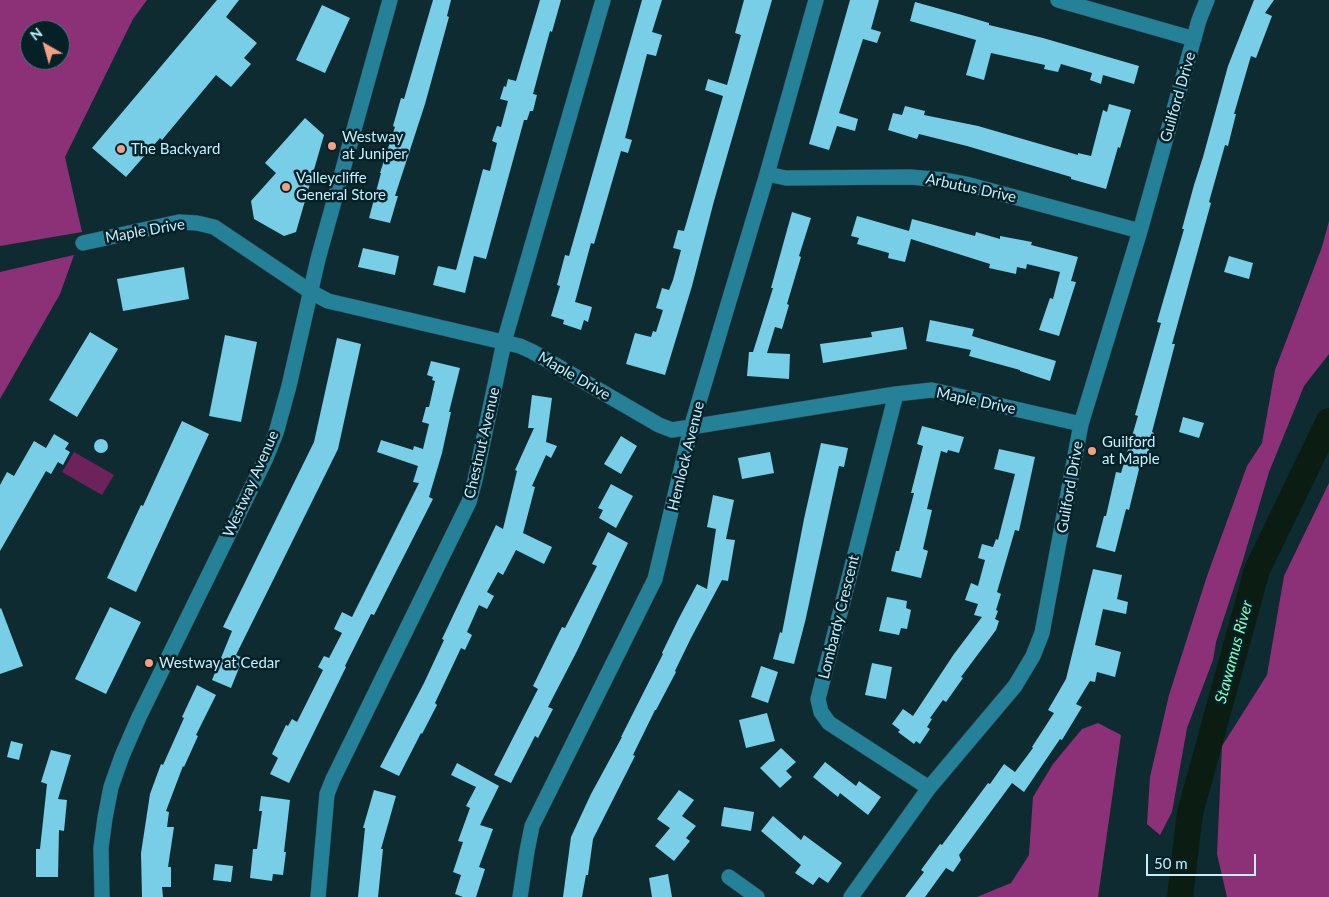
<!DOCTYPE html>
<style>
body{margin:0}
#map{position:relative;width:1329px;height:897px;overflow:hidden;background:#0f2b32;font-family:Lato,sans-serif}
canvas{display:block}
.north{position:absolute;left:20px;top:20px;width:50px;height:50px;box-sizing:border-box;background:#052128;border:1px solid #52737c;border-radius:50%;rotate:322deg;font-size:14px;font-weight:700;line-height:20px;text-align:center;color:#c5edfa}
.north::after{content:'';display:block;margin:auto;width:18px;height:22px;background:#f39f84;clip-path:polygon(50% 0,100% 100%,50% 72%,0 100%)}
.scale{position:absolute;left:1146px;top:854px;width:110px;height:22px;box-sizing:border-box;border:2px solid #c5edfa;border-top:0;padding-left:6px;font-size:15px;line-height:18px;white-space:nowrap;color:#c5edfa;-webkit-text-stroke:4px #052128;paint-order:stroke}
</style>
<div id="map">
<canvas width="1329" height="897"></canvas>
<div class="north">N</div>
<div class="scale">50 m</div>
</div>
<script>
const c = document.querySelector('canvas').getContext('2d');
c.lineJoin = 'round';
function paint(path, color) { c.fillStyle = color; c.fill(path, 'evenodd'); }
const shape = rows => new Path2D(rows.map(r => 'M' + r).join(''));
function strokePath(path, color, width, dash) { c.strokeStyle = color; c.lineWidth = width; c.lineCap = dash ? 'butt' : 'round'; c.setLineDash(dash || []); c.stroke(path); }
function write(font, color, halo, rows, align = 'center') {
  c.font = font + ' Lato,sans-serif'; c.lineWidth = 5; c.setLineDash([]); c.textBaseline = 'middle'; c.strokeStyle = halo; c.fillStyle = color; for (const [text, x, y, turn = 0] of rows) {
    c.save(); c.translate(x, y); c.rotate((+turn || 0) * Math.PI / 180); c.textAlign = isNaN(turn) ? turn : align; if (halo) c.strokeText(text, 0, 0); c.fillText(text, 0, 0); c.restore();
  }
}
paint(shape([
 [74,452,114,475,102,495,62,472]
]), '#6d225c');
paint(shape([
 [0,0,147,0,133,19,65,157,82,232,0,246],
 [30,30,60,30,60,60,30,60],
 [1329,221,1329,354,1304,386,1269,472,1243,560,1216,642,1213,660,1187,728,1172,812,1160,835,1147,824,1150,777,1169,695,1207,576,1247,466,1262,443,1275,370,1322,247],
 [74,255,60,294,0,399,0,272],
 [1329,483,1329,897,1227,897,1217,854,1222,746,1267,675,1284,576],
 [1098,723,1121,735,1098,897,977,897,1011,883,1029,855,1033,797,1053,764,1082,729]
]), '#8c3177');
strokePath(shape([
 [1180,897,1190,813,1257,570,1329,421]
]), '#0b1c12', 26);
paint(shape([
 [217,0,239,0,226,17,257,43,244,58,251,64,231,87,216,75,162,140,160,138,126,177,92,148],
 [433,0,451,0,447,16,449,17,425,104,395,196,398,196,390,223,369,218,381,173,380,173,395,127,393,126,401,98,404,99],
 [540,0,561,0,552,32,550,31,533,94,537,95,533,111,530,111,527,120,524,120,486,259,474,256,465,293,433,285,438,266,456,270,483,169,490,171,497,143,492,141,497,126,501,127,508,101,500,99,504,86,506,87,508,79,516,81],
 [642,0,662,0,652,32,662,35,656,56,647,54,625,138,632,140,628,153,621,151,594,244,591,243,575,302,592,307,588,322,584,320,581,330,563,324,564,320,551,316,560,286,557,285,565,255,569,256],
 [744,0,772,0,714,201,692,286,665,375,626,364,635,333,651,337,653,331,656,332,663,310,656,308,662,288,669,290,673,280,681,250,673,248,678,230,684,231,723,96,705,90,708,79,727,85,741,35,735,33],
 [850,0,879,0,871,29,881,32,877,43,863,39,839,113,858,119,855,131,837,126,829,150,809,144],
 [1254,0,1274,0,1265,13,1272,16,1256,58,1251,56,1234,114,1236,114,1228,146,1225,145,1209,202,1211,203,1172,344,1175,344,1152,432,1154,433,1144,466,1140,465,1129,510,1126,509,1115,552,1096,547,1104,516,1106,516,1116,472,1121,473,1138,416,1135,415,1161,323,1157,322,1184,229,1182,229,1194,185,1203,157,1228,66],
 [915,2,962,15,989,23,989,25,1043,38,1139,66,1134,84,1103,75,1101,84,1090,80,1092,73,1061,64,1058,72,1044,69,1045,65,991,53,984,80,966,75,976,40,910,21],
 [322,5,350,18,325,73,296,60],
 [1109,104,1131,110,1120,148,1118,147,1106,189,1071,179,1071,177,967,146,919,134,917,139,888,130,893,113,902,115,905,106,925,111,924,115,978,126,1078,155,1078,153,1091,156,1103,110,1107,112],
 [305,118,324,135,296,232,284,236,254,219,251,201,276,173,265,163],
 [792,212,811,218,799,256,801,257,787,304,789,305,782,329,775,327,767,353,790,354,789,379,747,376,749,352,753,352,773,288,771,288],
 [857,216,909,231,912,219,975,236,976,232,1000,239,1000,236,1032,242,1031,245,1078,257,1071,281,1076,282,1059,336,1039,330,1050,298,1053,299,1060,272,1027,264,1026,269,1017,267,1016,274,989,268,990,264,911,239,905,262,888,258,889,253,857,244,859,238,851,236],
 [363,248,399,256,395,275,358,267],
 [1229,256,1253,263,1249,279,1224,272],
 [184,267,189,299,123,311,117,279],
 [930,320,974,329,972,336,1056,361,1050,381,1020,371,1020,370,969,356,971,350,926,341],
 [903,327,907,349,823,363,820,344,872,337,871,332],
 [90,332,118,349,77,417,49,400],
 [225,335,257,342,241,422,209,416],
 [337,338,361,344,338,449,236,655,243,658,231,688,212,680,232,631,223,627,314,442],
 [431,361,460,368,449,412,451,412,442,453,429,497,433,499,374,615,371,614,345,666,346,667,289,783,270,774,278,758,272,754,286,725,288,726,292,719,297,722,323,670,318,667,324,656,329,658,342,633,334,629,342,612,352,617,419,483,413,482,418,466,377,452,381,440,413,450,414,446,423,449,429,424,422,422,426,407,429,407,435,381,432,380,433,377,427,375],
 [532,395,552,398,546,442,557,446,551,458,546,455,532,486,535,487,523,533,552,547,544,564,516,550,503,575,498,572,487,592,494,596,487,609,479,605,467,632,472,635,465,650,461,648,435,703,437,705,422,734,421,733,399,776,380,767,424,683,444,640,442,639,496,525,503,529,517,471,515,470,534,428,528,428],
 [1183,417,1204,423,1199,438,1179,432],
 [182,421,209,434,136,592,107,578,141,505,143,506],
 [922,426,964,437,959,453,948,450,947,453,941,451,927,509,932,510,923,549,928,551,921,578,891,571,896,551,899,551,914,493,911,493,923,446,917,444],
 [54,434,69,443,65,449,70,452,63,465,58,462,51,474,46,471,0,551,0,485,7,472,14,476,34,441,46,448],
 [621,436,637,446,621,474,604,464],
 '94 446a7 7 0 1 1 14 0a7 7 0 1 1-14 0Z',
 [821,443,848,448,844,467,839,466,805,622,794,664,773,659,780,632,782,633,804,519],
 [999,449,1035,457,1019,531,1015,530,997,592,1001,594,996,610,998,611,995,619,999,621,996,630,961,677,963,678,946,702,943,700,930,718,932,719,927,727,930,729,920,744,916,741,914,744,898,732,900,730,892,724,903,709,913,716,954,654,982,617,974,615,978,604,965,600,971,583,978,586,985,560,978,558,982,544,993,547,996,539,998,540,1015,474,994,469],
 [770,452,774,473,742,479,738,458],
 [611,484,633,496,616,528,599,518,603,510,598,508],
 [713,495,734,500,726,539,735,540,728,581,722,580,691,638,675,671,676,672,656,710,655,710,633,755,635,756,593,839,588,875,586,875,582,897,563,897,571,837,591,794,622,737,621,737,663,654,662,653,678,620,697,584,707,589,716,529,707,527],
 [608,532,628,543,577,651,548,707,553,709,538,738,535,736,511,783,494,775,538,689,533,686,555,641,562,627,565,628,597,566,592,564],
 [1093,569,1122,575,1117,599,1128,602,1126,614,1103,609,1095,645,1121,652,1115,677,1097,672,1095,682,1090,681,1076,704,1082,707,1062,740,1060,739,1024,792,1012,783,959,855,961,860,953,872,946,868,925,897,905,897,924,872,921,870,940,844,942,845,988,783,990,784,1004,764,1015,772,1033,748,1032,747,1054,713,1048,710,1066,679],
 [887,597,907,601,906,608,911,610,907,629,901,628,899,635,879,631],
 [110,607,141,622,106,694,75,679],
 [1,608,23,666,0,674,0,609],
 [872,663,892,667,886,699,865,695],
 [761,666,778,672,768,703,751,697],
 [197,685,216,695,196,735,198,736,184,767,183,766,166,811,169,812,167,827,174,827,168,867,171,867,171,887,162,887,163,897,142,897,141,853,150,794,161,764,163,765,184,718,182,717],
 [767,713,775,741,746,748,739,720],
 [11,741,23,744,19,760,7,757],
 [781,748,796,762,786,771,792,777,780,788,760,768],
 [51,750,71,755,58,799,67,800,64,831,59,830,58,877,36,877,36,849,40,849,47,784,41,782],
 [825,762,856,786,859,781,881,797,868,815,840,793,838,797,813,777],
 [457,763,499,786,480,825,493,829,479,867,485,869,476,897,463,897,455,894,461,875,453,872,463,842,458,841,470,808,466,806,476,787,451,775],
 [374,790,396,796,381,849,383,849,378,897,358,897,365,828,363,828],
 [679,790,694,800,682,816,696,826,686,838,690,841,674,861,655,846,670,828,657,819],
 [261,796,290,800,284,852,286,852,283,875,273,874,272,881,250,878,253,849,257,849,262,811,259,811],
 [724,807,754,812,751,831,721,826],
 [773,816,801,840,804,835,842,863,828,883,819,877,813,885,795,873,801,865,761,831],
 [215,864,233,866,231,882,213,880],
 [668,874,672,897,652,897,649,878]
]), '#77cee6');
const minor = shape([
 [1058,0,1194,39],
 [767,174,786,178,910,177,945,180,966,184,1140,231],
 [83,243,179,222,197,223,214,227,311,292,328,301,520,346,533,352,659,425,672,430,896,394,932,390,1081,424],
 [896,394,818,699,821,712,829,723,929,788],
 [729,877,757,897],
 [318,897,327,794,333,779,469,502,475,480,504,342,603,0],
 [520,897,527,851,532,826,655,579,691,428,767,174,816,0],
 [851,897,929,788,1015,686,1033,656,1042,633,1081,424,1140,231,1199,20,1207,0]
]);
const tertiary = shape([
 [102,897,101,848,105,818,111,787,122,756,139,717,266,458,276,433,289,386,318,259,390,0]
]);
strokePath(minor, '#2f4750', 16);
strokePath(tertiary, '#2f4750', 16);
strokePath(minor, '#248198', 15);
strokePath(tertiary, '#248198', 15);
for (const [x, y, r, color] of [
 [332,146,5,"#f39f84"],
 [121,149,5,"#f39f84"],
 [286,187,5,"#f39f84"],
 [1092,451,5,"#f39f84"],
 [149,663,5,"#f39f84"]
]) { const dot = new Path2D(); dot.arc(x, y, r, 0, 2 * Math.PI); c.fillStyle = color; c.fill(dot); strokePath(dot, '#052128', 2); }
write('15px', '#c5edfa', '#052128', [
 ["Guilford Drive",1178,97,-74],
 ["Arbutus Drive",971,188,12],
 ["Maple Drive",145,231,-10],
 ["Maple Drive",574,376,30],
 ["Maple Drive",976,401,12],
 ["Chestnut Avenue",482,443,-77],
 ["Hemlock Avenue",686,456,-76],
 ["Westway Avenue",251,484,-66],
 ["Guilford Drive",1070,487,-80],
 ["Lombardy Crescent",839,617,-76]
]);
write('15px', '#c5edfa', '#052128', [
 ["Westway",342,137],
 ["at Juniper",342,154],
 ["The Backyard",131,149],
 ["Valleycliffe",296,178],
 ["General Store",296,195],
 ["Guilford",1102,442],
 ["at Maple",1102,459],
 ["Westway at Cedar",159,663]
], 'left');
write('italic 16px', '#87febe', '#052128', [
 ["Stawamus River",1234,652,-75]
]);
</script>
